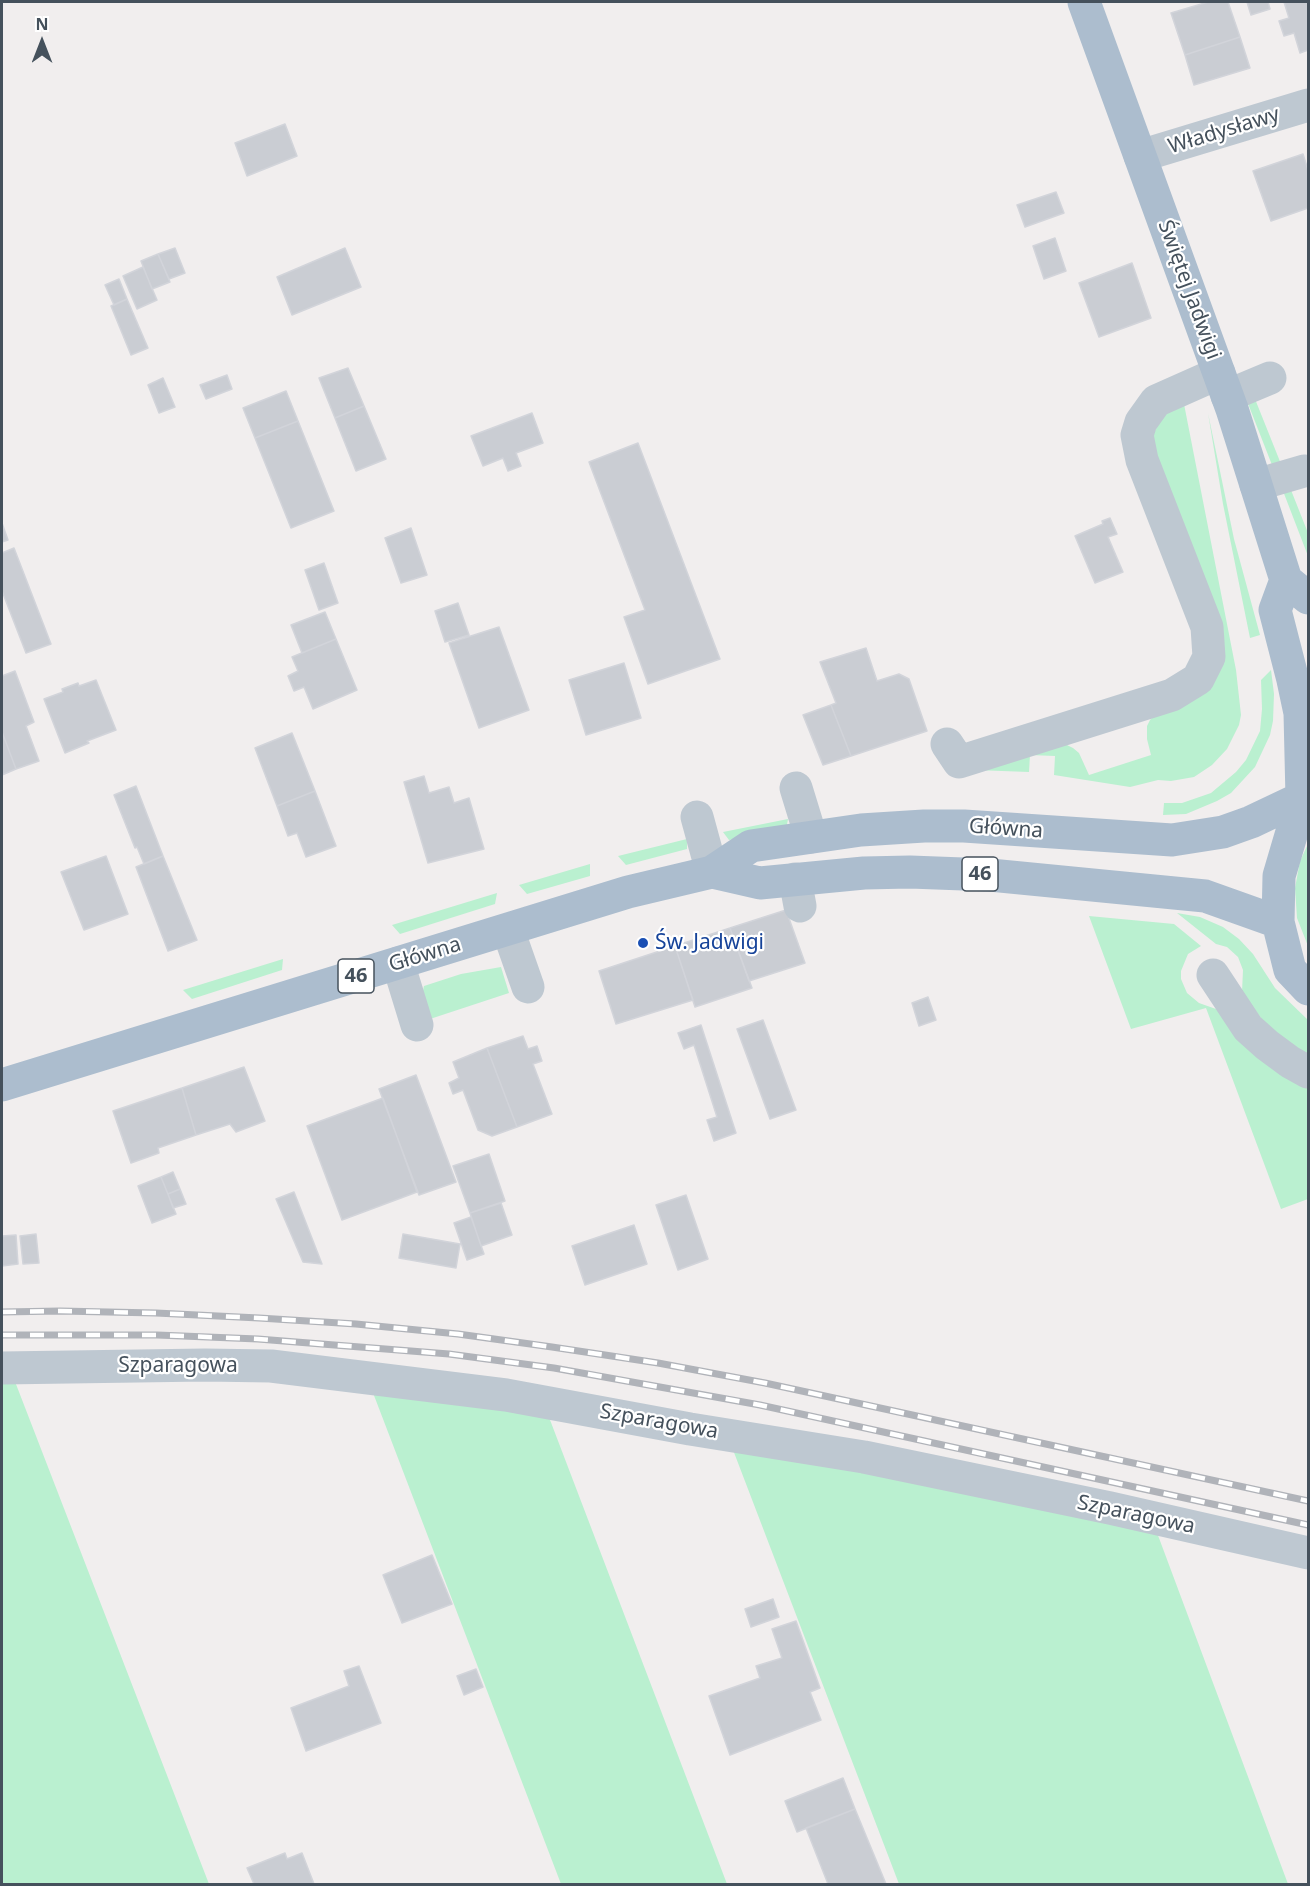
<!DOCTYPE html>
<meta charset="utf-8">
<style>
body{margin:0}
#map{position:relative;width:1310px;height:1886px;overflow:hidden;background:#f1eeee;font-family:"Noto Sans",sans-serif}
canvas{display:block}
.frame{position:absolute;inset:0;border:3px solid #45515c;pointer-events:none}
.north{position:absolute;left:12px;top:12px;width:60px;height:60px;-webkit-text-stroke:4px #fff;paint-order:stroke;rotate:0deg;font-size:16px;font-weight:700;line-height:24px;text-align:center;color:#45515c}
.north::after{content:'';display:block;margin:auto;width:21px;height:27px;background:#45515c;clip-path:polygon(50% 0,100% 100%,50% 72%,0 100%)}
</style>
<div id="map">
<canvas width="1310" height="1886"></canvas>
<div class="frame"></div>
<div class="north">N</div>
</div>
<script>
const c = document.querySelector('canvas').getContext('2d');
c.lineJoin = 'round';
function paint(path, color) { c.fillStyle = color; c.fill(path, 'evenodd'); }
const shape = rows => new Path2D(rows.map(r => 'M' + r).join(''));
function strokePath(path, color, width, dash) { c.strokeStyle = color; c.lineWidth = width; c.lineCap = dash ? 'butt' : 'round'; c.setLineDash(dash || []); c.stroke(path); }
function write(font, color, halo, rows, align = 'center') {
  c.font = font + ' "Noto Sans",sans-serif'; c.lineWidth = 4.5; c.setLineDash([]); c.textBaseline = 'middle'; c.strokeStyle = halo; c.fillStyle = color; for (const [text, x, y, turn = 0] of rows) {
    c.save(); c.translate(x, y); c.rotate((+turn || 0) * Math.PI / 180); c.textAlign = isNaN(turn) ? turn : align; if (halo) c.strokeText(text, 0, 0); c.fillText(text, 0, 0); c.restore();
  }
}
paint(shape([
 [1253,394,1283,469,1272,465,1247,401],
 [1184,404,1236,670,1241,715,1239,725,1227,749,1212,765,1194,777,1171,781,1158,780,1130,787,1054,775,1055,756,1030,755,1029,772,975,770,1063,743,1073,748,1079,753,1089,775,1151,755,1147,739,1147,726,1150,720,1158,712,1207,686,1151,439,1162,416],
 [1208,413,1234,539,1260,635,1250,638,1223,504],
 [1289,485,1308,533,1308,556,1283,491],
 [1271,670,1274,694,1273,721,1270,735,1255,767,1231,793,1217,801,1186,814,1163,815,1164,803,1182,803,1211,793,1236,772,1246,760,1260,731,1262,709,1261,680],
 [788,819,786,830,729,840,723,832],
 [687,839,687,849,626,865,618,856],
 [1308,844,1308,946,1297,918,1295,888,1300,861],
 [590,864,590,876,527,894,519,885],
 [497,893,495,904,400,934,392,925],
 [1177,913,1200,917,1223,927,1239,939,1253,954,1275,988,1308,1020,1308,1060,1274,1036,1242,992,1243,970,1238,957,1227,947,1216,944],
 [1089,916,1174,924,1201,946,1188,954,1181,971,1181,979,1187,993,1199,1003,1216,1009,1308,1086,1308,1199,1281,1209,1206,1008,1131,1029],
 [283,959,282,970,192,999,183,990],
 [501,967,509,993,430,1019,422,995,424,986,461,974],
 [2,1378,14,1379,209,1884,2,1884],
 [370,1385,547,1412,727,1884,561,1884],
 [730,1442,1156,1530,1288,1884,899,1884]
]), '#baf0d0');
const building = shape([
 [1208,2,1228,2,1240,37,1185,55,1171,13,1208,2],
 [1247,2,1268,2,1270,9,1251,15,1247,2],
 [1284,2,1308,2,1308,50,1300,53,1294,33,1284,36,1279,21,1289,18,1284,2],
 [1240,37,1250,68,1194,85,1185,55,1240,37],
 [285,124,297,156,247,176,235,143,285,124],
 [1303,154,1308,170,1308,208,1271,221,1253,171,1303,154],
 [1056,192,1064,213,1025,227,1017,205,1056,192],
 [1055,238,1066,271,1044,279,1033,246,1055,238],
 [175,248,185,273,169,279,158,254,175,248],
 [345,248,361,287,292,315,277,277,345,248],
 [158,254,170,282,152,289,141,261,158,254],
 [1132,263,1151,318,1099,337,1079,283,1132,263],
 [143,267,157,300,137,309,123,276,143,267],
 [119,279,127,299,114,305,105,285,119,279],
 [127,299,148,348,131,355,111,306,127,299],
 [348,368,364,406,335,418,319,378,348,368],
 [227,375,232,389,206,399,200,385,227,375],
 [163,378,175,407,159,413,148,385,163,378],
 [286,391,298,421,255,438,243,408,286,391],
 [364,406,386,459,356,471,335,418,364,406],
 [532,413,543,443,516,453,521,466,508,471,503,458,483,466,471,436,532,413],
 [298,421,334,511,291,528,255,438,298,421],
 [638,443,720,659,648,684,624,617,645,610,589,462,638,443],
 [1110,518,1117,534,1108,537,1123,572,1095,583,1075,536,1103,524,1102,521,1110,518],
 [2,523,8,540,2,542,2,523],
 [411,528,427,575,401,583,385,538,411,528],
 [14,548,51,644,26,653,2,591,2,553,14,548],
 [324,563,338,603,319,610,305,570,324,563],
 [458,603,469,635,445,642,435,611,458,603],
 [325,612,336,639,302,653,291,625,325,612],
 [499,627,529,710,479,728,449,643,499,627],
 [336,639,357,690,313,709,304,687,294,691,288,676,298,671,292,657,336,639],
 [866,648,877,681,899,674,909,679,927,731,851,756,831,705,836,703,820,662,866,648],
 [624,663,641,718,586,735,569,680,624,663],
 [15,671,34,722,26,726,39,761,16,769,2,732,2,676,15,671],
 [96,680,116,730,87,741,89,743,65,753,44,699,63,692,62,689,78,683,79,686,96,680],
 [831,705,851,756,823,765,803,715,831,705],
 [2,732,16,769,2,775,2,732],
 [292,733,315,791,277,806,255,748,292,733],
 [424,776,429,793,449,787,454,803,469,798,484,849,428,863,404,782,424,776],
 [136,786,163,856,144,864,137,847,135,848,114,795,136,786],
 [315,791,336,846,306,857,297,833,288,836,277,806,315,791],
 [106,856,128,914,84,930,61,872,106,856],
 [163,856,197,940,168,951,136,867,163,856],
 [786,910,805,963,749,981,730,928,786,910],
 [730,928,752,988,695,1007,675,946,730,928],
 [675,946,693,1000,616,1024,599,971,675,946],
 [928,997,936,1020,919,1026,912,1003,928,997],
 [763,1020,796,1110,770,1119,737,1029,763,1020],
 [701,1025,736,1133,714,1141,707,1120,717,1117,694,1045,684,1049,678,1033,701,1025],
 [523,1036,528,1049,537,1046,542,1061,533,1064,552,1114,517,1127,487,1048,523,1036],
 [487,1048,517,1127,492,1136,478,1130,463,1090,453,1094,449,1083,459,1078,453,1062,487,1048],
 [244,1067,265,1121,236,1132,230,1124,196,1135,182,1088,244,1067],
 [416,1075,456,1182,419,1195,379,1089,416,1075],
 [182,1088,196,1135,158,1148,159,1153,131,1163,113,1111,182,1088],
 [383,1098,417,1192,342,1220,307,1126,383,1098],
 [489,1154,505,1201,470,1213,453,1166,489,1154],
 [173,1172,180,1189,168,1194,161,1177,173,1172],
 [161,1177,176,1214,152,1223,138,1186,161,1177],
 [180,1189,186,1204,173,1208,168,1194,180,1189],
 [294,1192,322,1264,303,1262,276,1199,294,1192],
 [686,1195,708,1259,678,1270,656,1205,686,1195],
 [501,1203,512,1235,481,1246,470,1213,501,1203],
 [471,1217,484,1254,467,1260,454,1223,471,1217],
 [634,1225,647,1264,585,1285,572,1246,634,1225],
 [36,1234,39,1263,23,1264,20,1236,36,1234],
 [403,1234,460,1244,456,1268,399,1258,403,1234],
 [16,1235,18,1264,2,1266,2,1236,16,1235],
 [432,1555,452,1604,402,1623,383,1575,432,1555],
 [773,1599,779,1617,751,1627,745,1609,773,1599],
 [796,1621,820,1688,810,1692,821,1720,730,1755,709,1696,760,1678,756,1666,782,1658,772,1629,796,1621],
 [359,1666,381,1723,306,1751,291,1708,349,1686,344,1671,359,1666],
 [476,1669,483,1687,464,1695,457,1676,476,1669],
 [843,1778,855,1809,797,1832,785,1801,843,1778],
 [855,1809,886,1884,828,1884,806,1828,855,1809],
 [285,1853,287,1859,302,1853,314,1884,254,1884,247,1868,285,1853]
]);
paint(building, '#cacdd3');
strokePath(building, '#d2d4da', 1.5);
strokePath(shape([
 [1140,156,1308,105],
 [1227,396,1270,378],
 [1256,485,1304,471],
 [947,744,959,762,1172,695,1198,679,1209,657,1207,627,1142,460,1137,435,1141,422,1156,401,1219,373],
 [796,788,811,837],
 [697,817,712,872],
 [795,879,800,906],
 [508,930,528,987],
 [398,963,417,1025],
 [1213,975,1248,1028,1267,1045,1290,1062,1308,1072],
 [2,1368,205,1365,271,1366,506,1395,690,1429,864,1457,1110,1508,1308,1553]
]), '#bec8d1', 33);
strokePath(shape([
 [1084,2,1232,409,1286,580,1308,598],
 [1286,580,1275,610,1293,680,1300,713,1302,798,1279,876,1278,922,1290,970,1308,989],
 [712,872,760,883,864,873,910,872,990,875,1205,896,1278,922],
 [2,1085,628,892,712,872,751,846,861,830,924,826,964,826,1172,840,1223,832,1251,822,1308,795]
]), '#acbdce', 33);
const rail = shape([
 [2,1312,60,1311,156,1313,259,1318,356,1324,458,1334,552,1347,658,1363,765,1383,1308,1501],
 [2,1335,157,1335,258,1339,449,1354,554,1368,760,1405,1308,1525]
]);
strokePath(rail, '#b0b3b9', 7);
strokePath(rail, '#fff', 4.5, [14]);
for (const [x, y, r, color] of [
 [643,943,6,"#1a4fb4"]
]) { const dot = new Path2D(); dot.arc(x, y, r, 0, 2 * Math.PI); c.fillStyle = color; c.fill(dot); strokePath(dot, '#fff', 2); }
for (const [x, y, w] of [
 [980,874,36],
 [356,976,36]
]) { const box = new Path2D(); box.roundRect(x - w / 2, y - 17, w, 34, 4.5); c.fillStyle = '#fff'; c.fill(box); strokePath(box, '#45515c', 1.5); }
write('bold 20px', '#45515c', null, [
 ["46",980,874],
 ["46",356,976]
]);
write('21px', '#45515c', '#fff', [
 ["Władysławy",1224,131,-17],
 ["Świętej Jadwigi",1189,290,70],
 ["Główna",1006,829,4],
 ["Główna",425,955,-17],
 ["Szparagowa",178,1366],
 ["Szparagowa",659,1422,10],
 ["Szparagowa",1136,1515,12]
]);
write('21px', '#164399', '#fff', [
 ["Św. Jadwigi",655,943]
], 'left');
</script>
